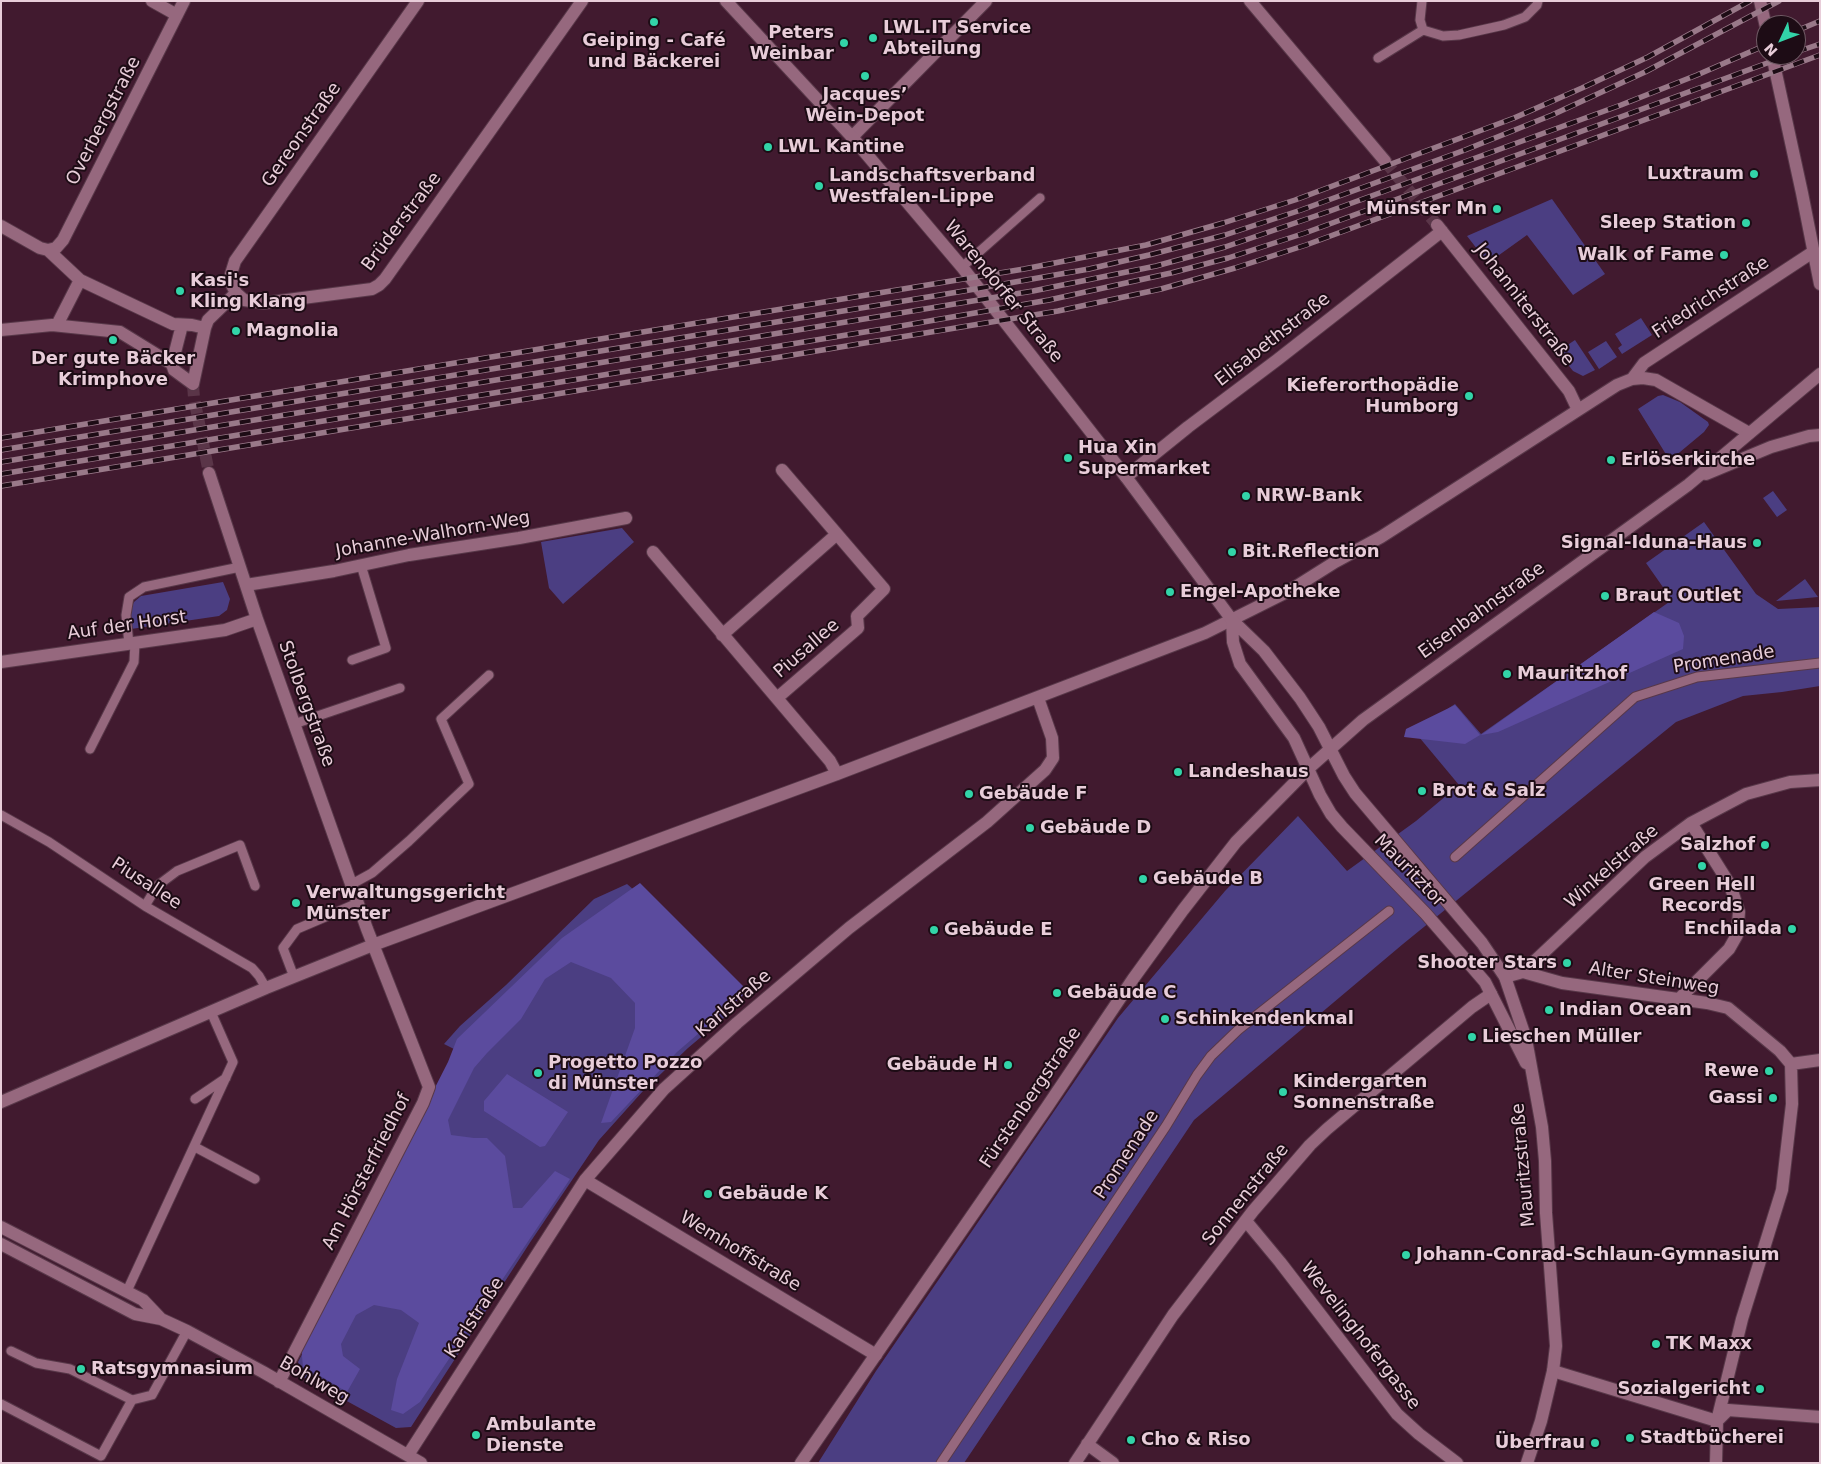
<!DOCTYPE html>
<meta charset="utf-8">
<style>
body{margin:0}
#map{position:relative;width:1821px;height:1464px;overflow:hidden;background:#411a2f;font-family:"DejaVu Sans",sans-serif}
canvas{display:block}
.frame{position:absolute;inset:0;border:2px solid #e8cdd9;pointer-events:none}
.north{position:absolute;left:1756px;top:15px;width:50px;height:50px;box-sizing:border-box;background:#1d0c15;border:1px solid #6e5963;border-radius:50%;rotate:227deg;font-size:14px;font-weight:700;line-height:20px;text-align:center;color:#e8cdd9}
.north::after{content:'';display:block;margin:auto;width:18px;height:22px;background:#32d4a8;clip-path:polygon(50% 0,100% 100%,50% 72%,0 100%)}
</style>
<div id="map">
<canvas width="1821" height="1464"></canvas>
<div class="frame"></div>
<div class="north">N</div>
</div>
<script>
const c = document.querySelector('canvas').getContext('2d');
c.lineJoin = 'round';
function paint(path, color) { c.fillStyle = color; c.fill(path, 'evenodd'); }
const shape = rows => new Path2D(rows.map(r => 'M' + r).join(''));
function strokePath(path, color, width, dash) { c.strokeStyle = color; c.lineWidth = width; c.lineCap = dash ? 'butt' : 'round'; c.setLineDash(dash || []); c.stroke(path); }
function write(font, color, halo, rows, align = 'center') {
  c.font = font + ' "DejaVu Sans",sans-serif'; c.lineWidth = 4; c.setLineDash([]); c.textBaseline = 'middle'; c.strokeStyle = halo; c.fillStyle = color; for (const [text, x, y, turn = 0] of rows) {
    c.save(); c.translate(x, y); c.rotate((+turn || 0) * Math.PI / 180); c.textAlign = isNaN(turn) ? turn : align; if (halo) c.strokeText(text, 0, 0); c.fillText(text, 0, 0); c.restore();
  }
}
paint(shape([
 [1552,199,1605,274,1573,295,1527,235,1488,263,1467,236],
 [1641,318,1652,335,1622,354,1618,348,1622,345,1615,334],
 [1556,339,1563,348,1575,340,1595,370,1583,376,1573,371,1551,343],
 [1606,341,1617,357,1599,369,1588,352],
 [1663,395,1680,402,1708,422,1709,425,1704,432,1674,457,1667,456,1638,409,1658,396],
 [1773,491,1787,510,1777,517,1763,498],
 [1704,522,1756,594,1778,609,1820,607,1820,686,1782,692,1743,696,1676,722,1403,944,1194,1120,964,1463,818,1463,876,1371,1118,1018,1225,891,1298,816,1347,871,1416,821,1459,785,1414,731,1455,704,1481,734,1672,600,1646,563],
 [622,528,634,542,563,604,549,588,541,542],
 [1805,579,1818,597,1776,601],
 [223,582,230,599,227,610,219,616,131,629,130,609,134,602,141,596],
 [627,884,664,916,738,1006,688,1048,643,1091,599,1140,531,1241,411,1427,396,1428,303,1377,298,1362,460,1052,444,1044,460,1026,506,985,594,899]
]), '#4b3e82');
paint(shape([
 [1654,612,1679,623,1684,636,1683,649,1498,732,1481,735],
 [1455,705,1480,735,1465,744,1404,737,1406,729],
 [640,883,748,991,677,1052,611,1122,601,1123,635,1028,635,1003,611,978,571,962,545,979,521,1019,487,1053,474,1068,448,1120,451,1135,474,1138,487,1138,505,1156,513,1208,522,1208,555,1171,570,1179,420,1402,403,1414,391,1410,397,1379,419,1323,401,1310,374,1305,356,1315,341,1344,343,1356,360,1369,347,1392,317,1374,303,1367,301,1345,419,1119,448,1062,457,1039,562,938],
 [507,1074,568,1112,545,1146,540,1147,484,1111,484,1101]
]), '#5b4b9e');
strokePath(shape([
 [1385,161,1437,225],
 [193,384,194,398,209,473]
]), '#5a3548', 12, [12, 6]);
const lane = shape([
 [1422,1,1420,20,1423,30],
 [1378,58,1423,30,1443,36,1459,35,1504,25,1525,17,1537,5,1538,1],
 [962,267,1040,198],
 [129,644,126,615,129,597,144,587,240,567],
 [352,660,386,648,361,565],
 [294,724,400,688],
 [90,749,134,662,135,643],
 [1,815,49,842,145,906,252,968,259,976,266,988],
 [1455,857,1635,697,1697,677,1820,663],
 [352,884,372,873,409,841,469,784,441,719,489,675],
 [145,906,157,886,177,871,240,845,255,886],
 [294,977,283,948,297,929,358,903],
 [195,1099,226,1078],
 [195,1147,255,1179],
 [127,1291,233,1062,211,1012],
 [11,1351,36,1363,70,1369,132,1400,152,1395,187,1331],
 [1,1404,101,1456,132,1400],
 [941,1463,1166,1126,1197,1075,1211,1056,1238,1030,1389,911]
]);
const street = shape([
 [152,1,177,15],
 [418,1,235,261,231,274,232,285,236,293,244,300,264,303,372,289,379,285,385,279,582,1],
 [1250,1,1385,161],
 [852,137,986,1],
 [1437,225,1569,391,1578,410],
 [1,226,40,248,48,250,80,280,173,324,192,325,205,328],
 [48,250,56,248,63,240,184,1],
 [57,325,80,280],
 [1,330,52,325,120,332,172,364,174,370,193,384,205,328,208,320,236,293],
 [172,364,182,325],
 [1632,379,1644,363,1813,252],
 [209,473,257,619,367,929,429,1087,423,1103,279,1382],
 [1126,477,1188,427,1277,360,1442,231],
 [653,552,830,761,837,774],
 [246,585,334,571,409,555,519,538,626,518],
 [722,635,837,534],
 [1,662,225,630,257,619],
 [777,698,858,628,857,616,884,589,782,470],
 [1523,972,1645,857,1691,823,1746,794,1790,782,1820,780],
 [1505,977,1523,972,1562,983,1707,1003,1728,1008,1780,1051,1791,1064,1792,1104,1782,1190,1742,1319,1717,1421,1716,1463],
 [1679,999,1729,949,1737,935,1739,912,1730,885,1691,823],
 [1791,1064,1820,1060],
 [1,1102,266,988,373,945,837,774,1205,633,1289,591,1335,562,1381,537,1617,385,1632,379,1643,378,1656,380,1749,433],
 [585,1180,876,1355],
 [1246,1221,1280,1262,1397,1414,1419,1434,1457,1463],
 [1,1227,143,1300,161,1319],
 [1,1244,135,1314,161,1319,187,1331,263,1372,421,1463],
 [1553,1371,1717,1421],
 [1717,1421,1728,1410,1820,1417],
 [1087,1444,1113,1463],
 [408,1455,585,1180,664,1089,737,1023,849,928,987,822,1045,770,1053,758,1052,738,1038,698],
 [1075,1463,1173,1315,1253,1211,1310,1145,1327,1129,1472,1007,1491,994]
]);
const secondary = shape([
 [726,1,852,137,962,267,1126,477,1232,620,1264,651,1300,698,1319,727,1344,776,1355,793,1482,943,1505,977,1526,1039,1542,1127,1545,1161,1546,1213,1556,1346,1553,1371,1541,1421,1527,1463],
 [1760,1,1766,27],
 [1772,55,1802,193,1820,284],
 [1706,474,1771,447,1809,436,1820,435],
 [1232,620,1233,642,1240,664,1294,738,1320,795,1331,814,1342,827,1426,914,1485,982,1526,1063],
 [801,1463,1047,1107,1133,979,1183,910,1236,842,1309,768,1363,720,1688,485,1820,374]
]);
strokePath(lane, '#583849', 11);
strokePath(street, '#583849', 14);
strokePath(secondary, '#583849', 14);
strokePath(lane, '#96687e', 9);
strokePath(street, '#96687e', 12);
strokePath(secondary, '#96687e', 12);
const rail = shape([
 [1796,31,1820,21],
 [1796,52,1820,44],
 [1,438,1024,269,1146,245,1223,223,1295,200,1514,118,1582,88,1648,57,1750,1],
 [1,450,958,292,1089,269,1149,255,1225,235,1301,210,1465,150,1552,115,1645,72,1779,1],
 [1,462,1033,291,1156,266,1225,247,1330,211,1621,105,1697,75,1766,45],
 [1,474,895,327,1049,300,1171,273,1228,258,1305,233,1789,55],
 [1,486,1058,311,1161,289,1235,268,1306,245,1820,55]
]);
strokePath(rail, '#997989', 5.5);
strokePath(rail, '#1d0c15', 4, [11]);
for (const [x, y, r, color] of [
 [654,22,5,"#32d4a8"],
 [873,38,5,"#32d4a8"],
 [844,43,5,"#32d4a8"],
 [865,76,5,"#32d4a8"],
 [768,147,5,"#32d4a8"],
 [1754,174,5,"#32d4a8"],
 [819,186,5,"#32d4a8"],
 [1497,209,5,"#32d4a8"],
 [1746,223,5,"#32d4a8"],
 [1724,255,5,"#32d4a8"],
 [180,291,5,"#32d4a8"],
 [236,331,5,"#32d4a8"],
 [113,340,5,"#32d4a8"],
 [1469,396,5,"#32d4a8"],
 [1068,458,5,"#32d4a8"],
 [1611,460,5,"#32d4a8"],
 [1246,496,5,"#32d4a8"],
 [1757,543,5,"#32d4a8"],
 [1232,552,5,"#32d4a8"],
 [1170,592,5,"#32d4a8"],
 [1605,596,5,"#32d4a8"],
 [1507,674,5,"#32d4a8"],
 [1178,772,5,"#32d4a8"],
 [1422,791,5,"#32d4a8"],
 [969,794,5,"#32d4a8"],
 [1030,828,5,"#32d4a8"],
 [1765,845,5,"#32d4a8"],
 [1702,866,5,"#32d4a8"],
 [1143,879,5,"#32d4a8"],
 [296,903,5,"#32d4a8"],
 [1792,929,5,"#32d4a8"],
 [934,930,5,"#32d4a8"],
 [1567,963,5,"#32d4a8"],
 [1057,993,5,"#32d4a8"],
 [1549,1010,5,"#32d4a8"],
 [1165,1019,5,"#32d4a8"],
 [1472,1037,5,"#32d4a8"],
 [1008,1065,5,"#32d4a8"],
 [1769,1071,5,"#32d4a8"],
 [538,1073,5,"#32d4a8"],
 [1283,1092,5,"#32d4a8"],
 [1773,1098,5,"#32d4a8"],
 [708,1194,5,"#32d4a8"],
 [1406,1255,5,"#32d4a8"],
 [1656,1344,5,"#32d4a8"],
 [81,1369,5,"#32d4a8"],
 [1760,1389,5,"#32d4a8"],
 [476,1435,5,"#32d4a8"],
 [1630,1438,5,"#32d4a8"],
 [1131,1440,5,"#32d4a8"],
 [1595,1443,5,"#32d4a8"]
]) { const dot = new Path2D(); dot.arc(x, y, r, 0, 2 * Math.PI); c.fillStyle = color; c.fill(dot); strokePath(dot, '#1d0c15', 2); }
write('bold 18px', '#e8cdd9', '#1d0c15', [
 ["LWL.IT Service",883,28],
 ["Abteilung",883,49],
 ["Peters",834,33,"right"],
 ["Weinbar",834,54,"right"],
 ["Geiping - Café",654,41,"center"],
 ["und Bäckerei",654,62,"center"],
 ["Jacques’",865,95,"center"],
 ["Wein-Depot",865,116,"center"],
 ["LWL Kantine",778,147],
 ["Luxtraum",1744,174,"right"],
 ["Landschaftsverband",829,176],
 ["Westfalen-Lippe",829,197],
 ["Münster Mn",1487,209,"right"],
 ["Sleep Station",1736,223,"right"],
 ["Walk of Fame",1714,255,"right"],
 ["Kasi's",190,281],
 ["Kling Klang",190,302],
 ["Magnolia",246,331],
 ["Der gute Bäcker",113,359,"center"],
 ["Krimphove",113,380,"center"],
 ["Kieferorthopädie",1459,386,"right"],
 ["Humborg",1459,407,"right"],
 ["Hua Xin",1078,448],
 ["Supermarket",1078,469],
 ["Erlöserkirche",1621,460],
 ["NRW-Bank",1256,496],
 ["Signal-Iduna-Haus",1747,543,"right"],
 ["Bit.Reflection",1242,552],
 ["Engel-Apotheke",1180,592],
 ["Braut Outlet",1615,596],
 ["Mauritzhof",1517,674],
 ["Landeshaus",1188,772],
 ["Brot & Salz",1432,791],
 ["Gebäude F",979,794],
 ["Gebäude D",1040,828],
 ["Salzhof",1755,845,"right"],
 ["Gebäude B",1153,879],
 ["Green Hell",1702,885,"center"],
 ["Records",1702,906,"center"],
 ["Verwaltungsgericht",306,893],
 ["Münster",306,914],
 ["Enchilada",1782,929,"right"],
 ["Gebäude E",944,930],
 ["Shooter Stars",1557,963,"right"],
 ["Gebäude C",1067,993],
 ["Indian Ocean",1559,1010],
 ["Schinkendenkmal",1175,1019],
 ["Lieschen Müller",1482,1037],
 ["Progetto Pozzo",548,1063],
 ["di Münster",548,1084],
 ["Gebäude H",998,1065,"right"],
 ["Rewe",1759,1071,"right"],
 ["Kindergarten",1293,1082],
 ["Sonnenstraße",1293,1103],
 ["Gassi",1763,1098,"right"],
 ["Gebäude K",718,1194],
 ["Johann-Conrad-Schlaun-Gymnasium",1416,1255],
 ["TK Maxx",1666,1344],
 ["Ratsgymnasium",91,1369],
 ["Sozialgericht",1750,1389,"right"],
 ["Ambulante",486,1425],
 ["Dienste",486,1446],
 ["Stadtbücherei",1640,1438],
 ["Cho & Riso",1141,1440],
 ["Überfrau",1585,1443,"right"]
], 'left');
write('18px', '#e8cdd9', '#1d0c15', [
 ["Overbergstraße",104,121,-63],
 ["Gereonstraße",302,135,-55],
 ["Brüderstraße",402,222,-53],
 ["Warendorfer Straße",1003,292,51],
 ["Friedrichstraße",1711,298,-33],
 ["Johanniterstraße",1524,305,52],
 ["Elisabethstraße",1273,340,-38],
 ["Johanne-Walhorn-Weg",433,535,-10],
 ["Eisenbahnstraße",1482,611,-36],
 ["Auf der Horst",127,626,-8],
 ["Piusallee",807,649,-41],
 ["Promenade",1724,660,-9],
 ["Stolbergstraße",306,704,70],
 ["Winkelstraße",1612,867,-41],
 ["Mauritztor",1409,871,46],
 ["Piusallee",146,884,33],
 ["Alter Steinweg",1654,979,9],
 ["Karlstraße",734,1004,-41],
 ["Fürstenbergstraße",1031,1098,-56],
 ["Promenade",1127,1155,-57],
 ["Mauritzstraße",1524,1165,-95],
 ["Am Hörsterfriedhof",367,1172,-63],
 ["Sonnenstraße",1246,1195,-51],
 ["Wemhoffstraße",740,1252,31],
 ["Karlstraße",475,1318,-57],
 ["Wevelinghofergasse",1360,1336,52],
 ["Bohlweg",314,1381,30]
]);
</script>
